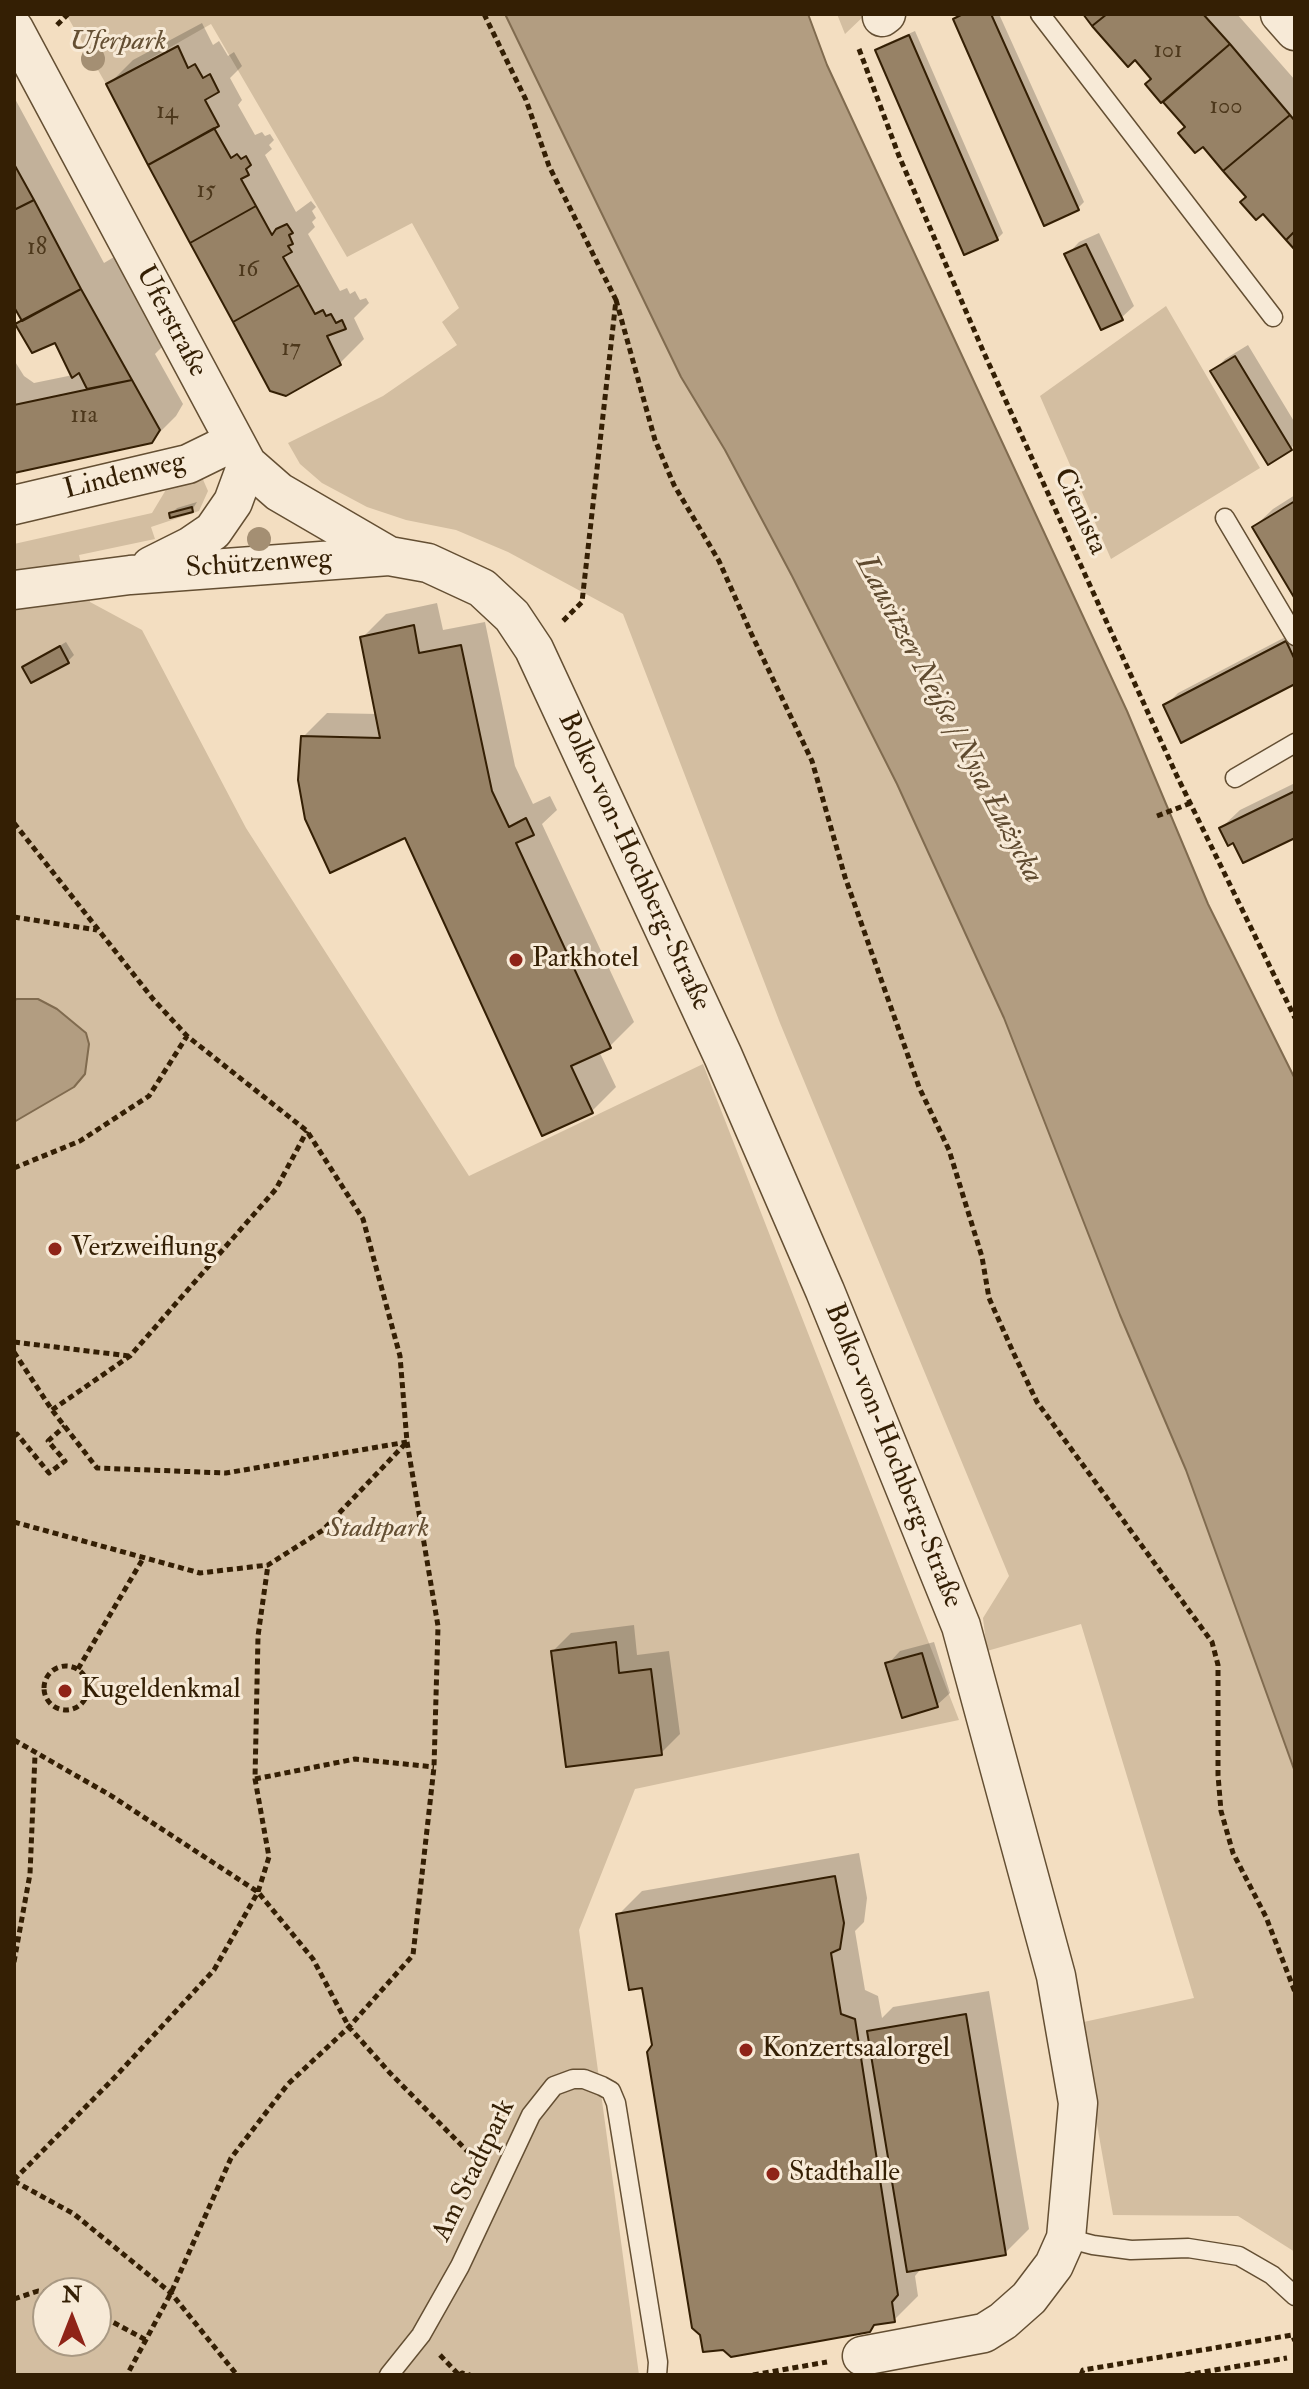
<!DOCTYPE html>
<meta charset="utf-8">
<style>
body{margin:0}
#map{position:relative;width:1309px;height:2389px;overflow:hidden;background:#f3dec1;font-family:"IM FELL Double Pica",serif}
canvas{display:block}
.frame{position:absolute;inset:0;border:16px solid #341f04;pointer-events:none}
.north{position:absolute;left:32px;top:2277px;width:80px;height:80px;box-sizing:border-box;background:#f7ead7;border:2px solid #a99983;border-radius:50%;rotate:0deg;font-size:22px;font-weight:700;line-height:32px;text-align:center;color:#341f04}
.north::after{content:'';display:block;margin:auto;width:28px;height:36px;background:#8f2418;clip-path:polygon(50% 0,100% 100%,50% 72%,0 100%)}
</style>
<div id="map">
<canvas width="1309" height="2389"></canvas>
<div class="frame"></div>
<div class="north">N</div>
</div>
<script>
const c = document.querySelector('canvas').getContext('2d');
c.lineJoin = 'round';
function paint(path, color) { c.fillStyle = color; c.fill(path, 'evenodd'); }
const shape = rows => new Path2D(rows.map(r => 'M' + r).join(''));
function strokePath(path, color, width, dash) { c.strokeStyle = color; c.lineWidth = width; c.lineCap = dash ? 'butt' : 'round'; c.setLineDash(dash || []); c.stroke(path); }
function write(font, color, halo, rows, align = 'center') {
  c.font = font + ' "IM FELL Double Pica",serif'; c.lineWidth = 6; c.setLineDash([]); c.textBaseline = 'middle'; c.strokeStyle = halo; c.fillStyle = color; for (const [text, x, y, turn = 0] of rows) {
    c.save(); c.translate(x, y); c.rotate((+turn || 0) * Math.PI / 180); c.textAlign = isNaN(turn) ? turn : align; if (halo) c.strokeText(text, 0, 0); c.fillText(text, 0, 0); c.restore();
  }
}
paint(shape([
 [66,14,505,14,681,377,725,450,792,576,897,784,1004,1018,1120,1315,1186,1470,1295,1772,1295,2252,1238,2216,1113,2215,1079,2023,1194,1998,1081,1624,987,1651,983,1618,1009,1576,780,1023,623,614,508,552,456,530,406,520,367,507,322,483,300,464,288,443,383,396,457,345,442,322,459,308,412,223,347,257,211,24,106,84],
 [837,14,866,14,845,34],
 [1166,306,1260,468,1111,559,1040,396],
 [201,475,208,491,199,511,151,527,155,539,79,555,90,602,142,630,246,828,469,1176,703,1064,959,1720,635,1789,579,1930,639,2375,14,2375,14,544,152,513,170,483],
 [48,2293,96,2293,96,2341,48,2341]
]), '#d3bea1');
const water = shape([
 [505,14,808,14,827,65,1127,711,1208,904,1295,1079,1295,1772,1186,1470,1120,1315,1004,1018,897,784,792,576,725,450,681,377,505,14],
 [17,999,38,999,57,1009,86,1033,89,1044,85,1074,74,1087,14,1122,14,1000,17,999]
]);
paint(water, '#b29d81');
strokePath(water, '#806b4f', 2);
paint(shape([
 [961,14,999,14,1084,202,1078,208,956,19],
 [1085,14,1237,14,1295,80,1295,247,1163,99,1153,79,1135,57],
 [202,23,213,45,219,41,228,56,234,52,242,66,230,78,242,100,238,105,255,135,262,132,265,136,270,134,274,140,269,145,272,149,265,155,296,212,311,201,316,207,312,211,316,218,312,222,315,227,308,234,340,291,347,288,350,294,355,291,360,300,366,298,369,303,354,318,364,339,340,363,286,394,109,84,133,60],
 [915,31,1003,233,997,239,877,51,883,45],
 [14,97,104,263,114,257,163,346,155,354,183,404,176,416,151,441,14,471,14,360,24,376,34,383,73,375,55,340,18,324,23,319,14,303],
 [1099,233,1134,306,1121,318,1067,255,1079,242],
 [1248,345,1295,423,1295,444,1291,448,1213,372,1225,359],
 [1295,495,1295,595,1254,527,1273,509],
 [197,502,192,510,171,514,177,508],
 [437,603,443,630,485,622,515,766,533,804,550,796,557,810,542,824,634,1022,610,1046,599,1051,616,1087,592,1111,406,835,303,737,327,713,378,714,362,638,386,614],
 [1295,632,1295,682,1166,705,1178,693],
 [66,642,74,655,68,661,24,667],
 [1295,783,1295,836,1221,828,1240,810],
 [634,1625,637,1655,669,1651,680,1734,661,1753,553,1651,571,1633],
 [934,1642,950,1693,937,1705,888,1664,900,1651],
 [859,1853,867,1898,864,1922,855,1931,865,1990,878,1996,882,2018,893,2007,989,1991,1029,2229,1005,2253,921,2269,915,2276,918,2296,894,2320,876,2323,869,2331,654,2045,644,1985,618,1915,642,1891]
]), '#0003');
const building = shape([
 [963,14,991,14,1079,210,1044,226,953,19,963,14],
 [1083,14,1107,14,1092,26,1083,14],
 [1107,14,1203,14,1230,44,1161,103,1145,84,1151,79,1135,60,1128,67,1092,26,1107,14],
 [909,35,998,240,964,255,875,50,909,35],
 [1230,44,1290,115,1223,171,1203,147,1195,153,1178,133,1185,127,1163,102,1230,44],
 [178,46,188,68,195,64,203,78,210,74,219,92,205,100,219,126,148,165,106,84,178,46],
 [1290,115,1295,121,1295,231,1286,240,1263,214,1256,220,1240,202,1246,197,1223,171,1290,115],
 [214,128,231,158,237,154,241,159,246,156,251,165,246,169,249,175,241,179,256,206,190,243,148,165,214,128],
 [14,164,34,200,14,210,14,164],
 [34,200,81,289,22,321,14,307,14,210,34,200],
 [256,206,272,235,276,229,287,224,293,233,289,235,293,244,288,246,292,252,283,257,299,285,233,322,190,243,256,206],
 [1295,231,1295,250,1286,240,1295,231],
 [1086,244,1123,320,1101,330,1064,254,1086,244],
 [299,285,315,314,323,310,326,316,331,314,336,323,342,320,346,329,327,336,341,365,286,396,270,391,233,322,299,285],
 [81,289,132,380,87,389,79,373,72,378,55,343,32,353,15,324,81,289],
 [1235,356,1292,450,1268,465,1210,371,1235,356],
 [132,380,160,430,152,443,14,473,14,405,132,380],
 [1295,501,1295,599,1252,527,1295,501],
 [192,507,193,512,170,518,169,513,192,507],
 [414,625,419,653,461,645,492,791,509,827,526,818,534,835,516,843,611,1048,571,1066,593,1113,542,1136,405,838,330,873,305,819,298,780,301,736,380,738,360,637,414,625],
 [1286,641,1295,660,1295,684,1181,743,1163,705,1286,641],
 [60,646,69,663,31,683,22,667,60,646],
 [1295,791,1295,838,1243,863,1233,843,1228,846,1219,828,1295,791],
 [616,1642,619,1673,651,1669,662,1755,566,1767,551,1651,616,1642],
 [922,1653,938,1707,902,1718,885,1663,922,1653],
 [835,1876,844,1923,840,1949,831,1953,841,2014,855,2019,898,2295,892,2302,895,2322,874,2325,870,2332,731,2357,723,2350,703,2352,700,2335,692,2328,647,2052,652,2045,642,1988,629,1990,616,1914,835,1876],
 [966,2014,1006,2255,907,2272,867,2031,966,2014]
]);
paint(building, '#978266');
strokePath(building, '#341f04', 2);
const lane = shape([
 [1040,14,1273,317],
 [1225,518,1295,636],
 [1235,778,1295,743],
 [1066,2238,1093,2245,1131,2250,1188,2248,1239,2256,1272,2275,1295,2296],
 [389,2375,421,2335,460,2266,531,2115,554,2086,573,2079,584,2079,602,2086,611,2091,616,2103,658,2362,657,2375]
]);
const street = shape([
 [1280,14,1295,31],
 [882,17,886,14],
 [14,29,247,464,279,492,389,556],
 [14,505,188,464,233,442],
 [151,566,191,546,213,531,233,502,247,464],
 [14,590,130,575,389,556,428,563,482,588,512,616,534,649,723,1056,825,1291,961,1626,1056,1976,1078,2103,1066,2238,1054,2265,1029,2298,1003,2321,984,2333,862,2356]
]);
strokePath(lane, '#644f33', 21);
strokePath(street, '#644f33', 41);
strokePath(shape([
 [484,14,526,100,549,166,616,300,582,602,562,622],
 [57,25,68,14],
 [859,49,899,156,984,353,1176,774,1295,1018],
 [616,300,655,440,674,485,719,561,751,633,812,761,845,877,919,1087,949,1150,982,1257,989,1298,1014,1354,1037,1402,1212,1642,1218,1665,1218,1775,1221,1811,1233,1853,1266,1917,1295,1992],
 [1157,816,1191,803],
 [14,823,153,999,187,1036,307,1131,363,1219,400,1356,407,1442,438,1626,434,1767,413,1955,349,2027,288,2084,231,2158,171,2293,127,2375],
 [14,917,97,930],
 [14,1168,80,1141,149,1096,187,1036],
 [14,1342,129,1356],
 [14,1352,52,1410,97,1468,226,1473,407,1442],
 [52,1410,130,1356,276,1189,307,1131],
 [14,1436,17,1434,49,1473,65,1461,48,1441,65,1426],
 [14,1522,200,1573,268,1565,323,1530,406,1443],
 '44 1688a22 22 0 1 1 44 0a22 22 0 1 1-44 0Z',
 [78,1669,144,1557],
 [14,1740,110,1795,258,1892,313,1959,349,2027,390,2073,477,2161],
 [255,1779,355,1759,434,1767],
 [14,1962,30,1874,35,1755],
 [14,2180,115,2077,214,1970,258,1892,269,1857,255,1779,258,1636,268,1565],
 [14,2181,74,2214,171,2293,237,2375],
 [14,2299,38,2291,50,2293],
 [96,2313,146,2340],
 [440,2355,459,2375],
 [459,2375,462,2373,470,2375],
 [753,2375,827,2362],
 [1081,2375,1083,2370,1292,2335,1295,2341],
 [1185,2375,1287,2358]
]), '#341f04', 5, [6, 4]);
strokePath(lane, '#f7ead7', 18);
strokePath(street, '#f7ead7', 38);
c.fillStyle = '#a48f73';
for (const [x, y] of [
 [93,59],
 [259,539]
]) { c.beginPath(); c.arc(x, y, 12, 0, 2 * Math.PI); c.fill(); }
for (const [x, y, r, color] of [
 [516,960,8,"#8f2418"],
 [55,1249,8,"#8f2418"],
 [65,1691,8,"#8f2418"],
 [746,2050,8,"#8f2418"],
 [773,2174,8,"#8f2418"]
]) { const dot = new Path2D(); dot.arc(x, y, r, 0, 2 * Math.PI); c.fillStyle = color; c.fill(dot); strokePath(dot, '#f7ead7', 3); }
write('24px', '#4d381c', null, [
 ["101",1168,52],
 ["100",1226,108],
 ["14",167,113],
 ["15",206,192],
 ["18",37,249],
 ["16",248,271],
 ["17",291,350],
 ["11a",84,417]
]);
write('italic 28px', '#644f33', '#f7ead7', [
 ["Uferpark",118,43],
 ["Stadtpark",378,1530]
]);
write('28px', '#341f04', '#f7ead7', [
 ["Uferstraße",170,322,62],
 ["Lindenweg",125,477,-14],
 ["Cienista",1079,512,65],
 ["Schützenweg",259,565,-4],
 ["Bolko-von-Hochberg-Straße",633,862,65],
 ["Bolko-von-Hochberg-Straße",892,1456,68],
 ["Am Stadtpark",475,2171,-64]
]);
write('28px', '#341f04', '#f7ead7', [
 ["Parkhotel",532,960],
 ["Verzweiflung",71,1249],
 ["Kugeldenkmal",81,1691],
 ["Konzertsaalorgel",762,2050],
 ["Stadthalle",789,2174]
], 'left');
write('italic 30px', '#604b30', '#f7ead7', [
 ["Lausitzer Neiße / Nysa Łużycka",948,720,62]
]);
</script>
